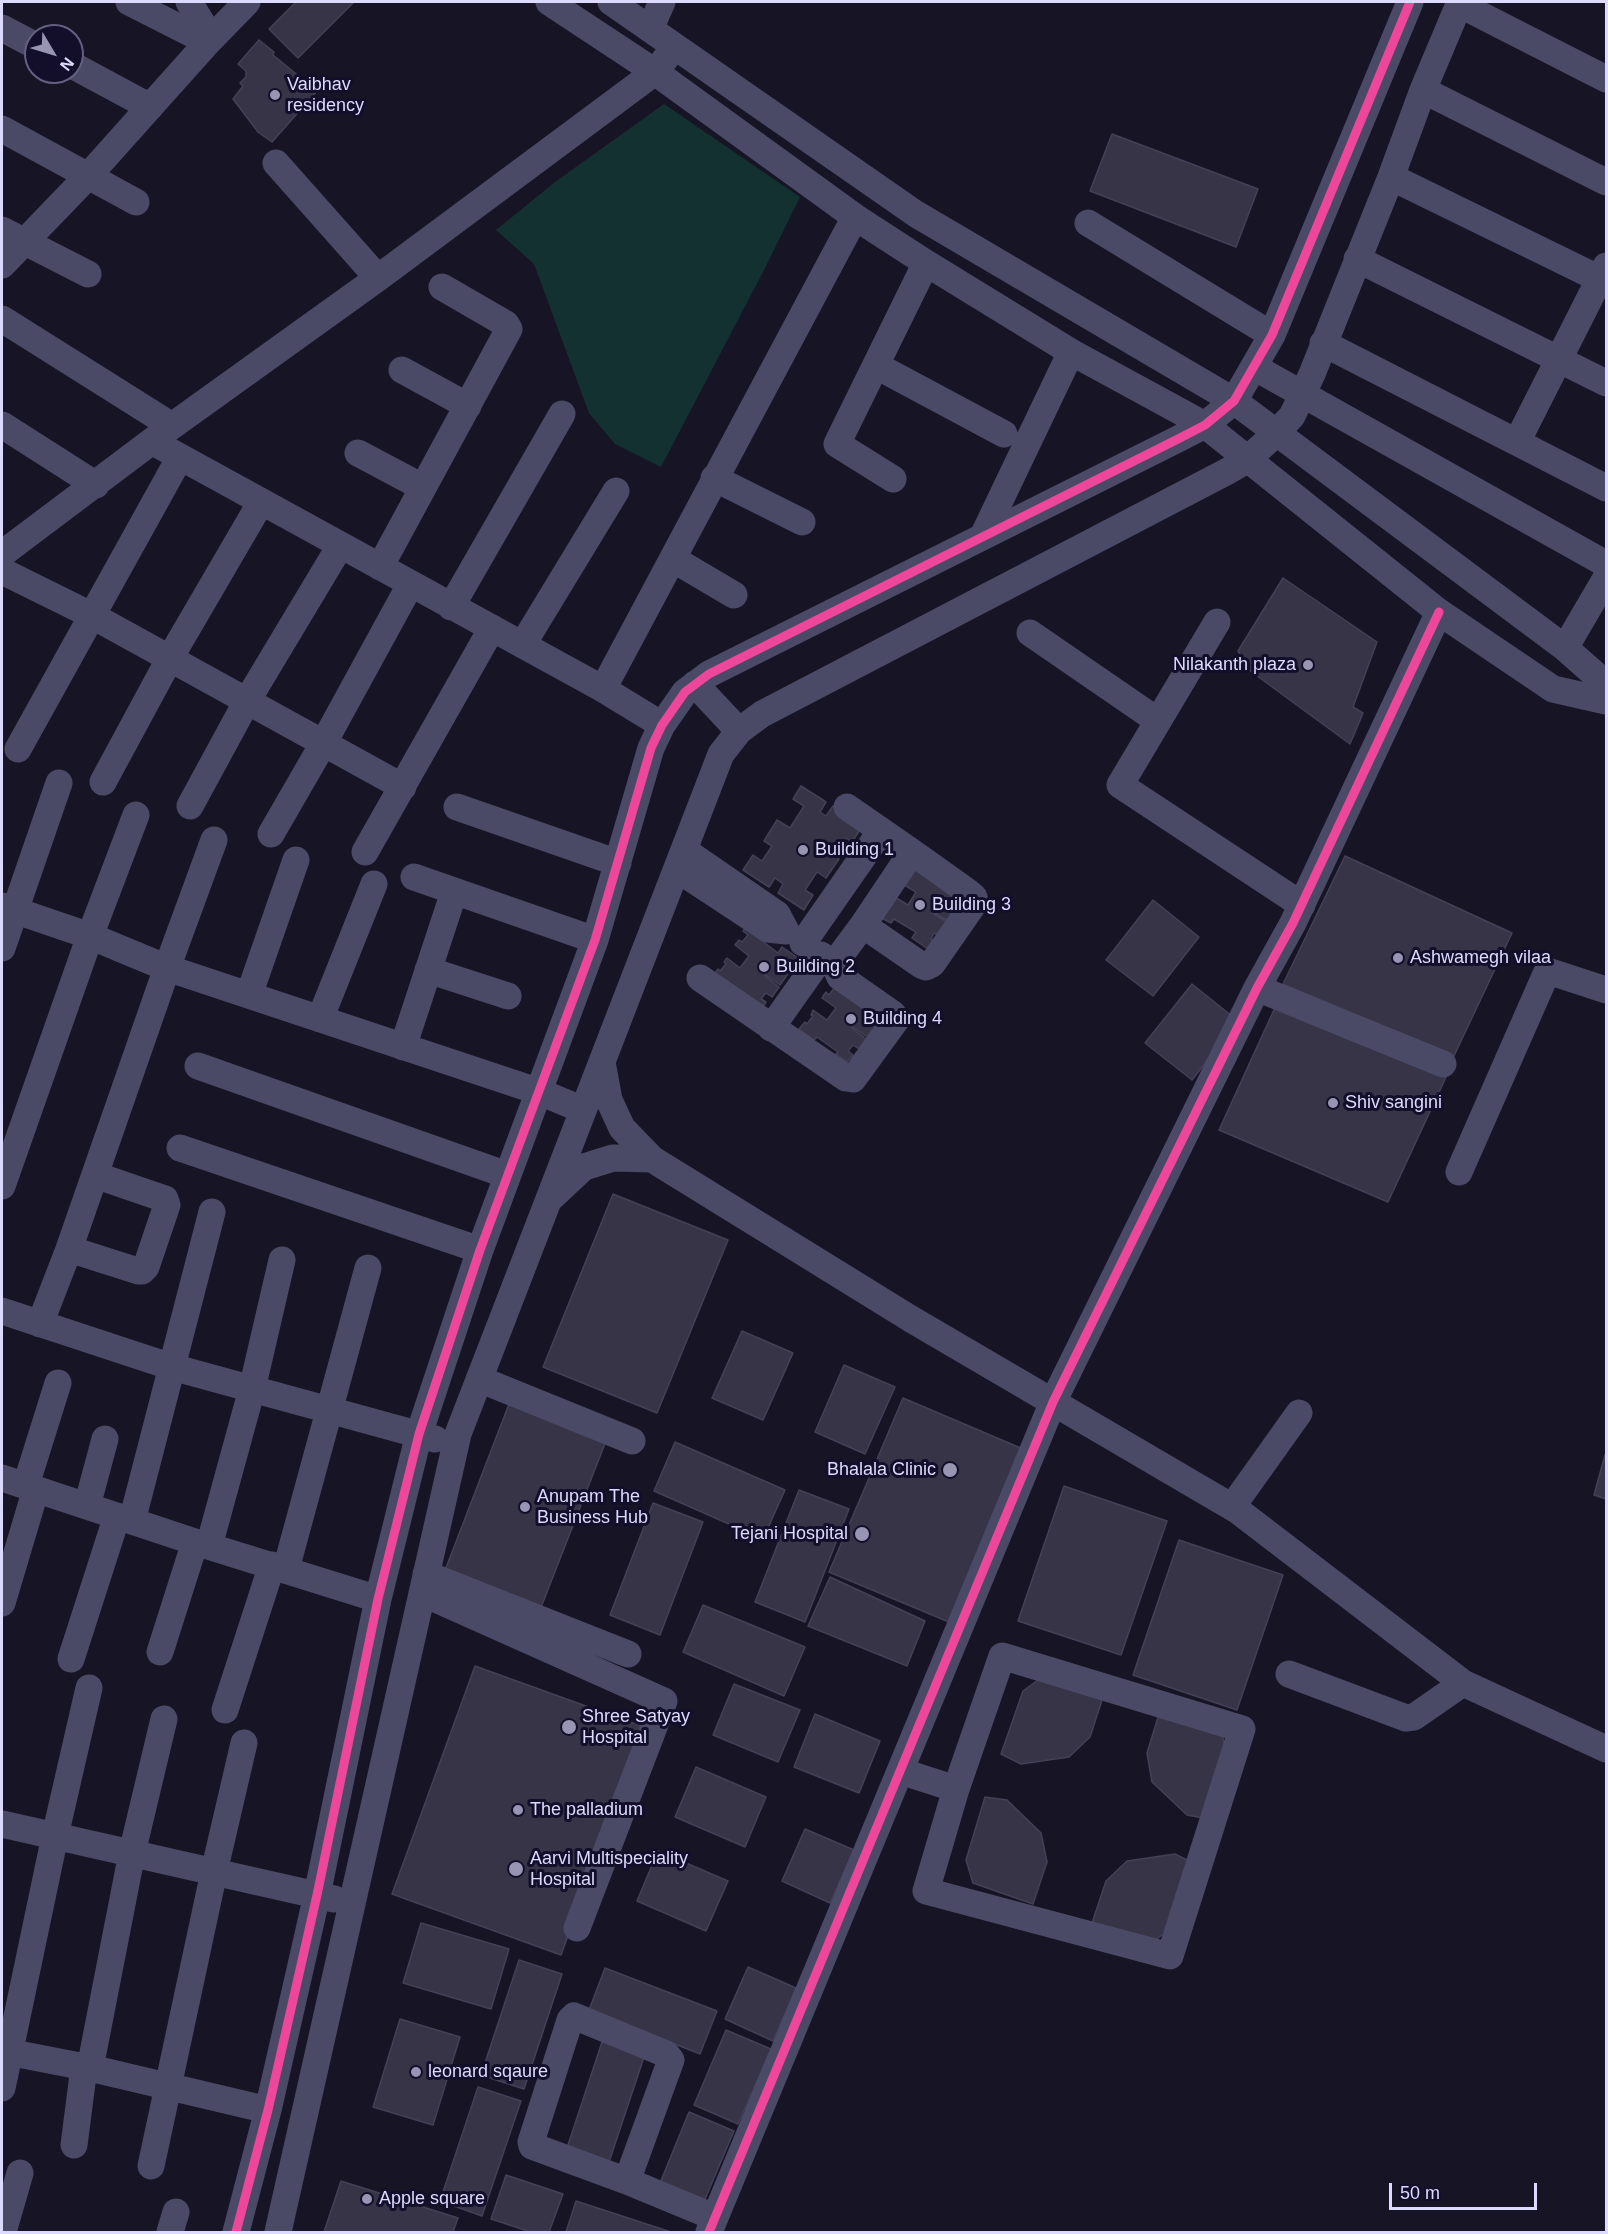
<!DOCTYPE html>
<style>
body{margin:0}
#map{position:relative;width:1608px;height:2234px;overflow:hidden;background:#171525;font-family:Helvetica,sans-serif}
canvas{display:block}
.frame{position:absolute;inset:0;border:3px solid #dddaff;pointer-events:none}
.north{position:absolute;left:24px;top:24px;width:60px;height:60px;box-sizing:border-box;background:#130f2b;border:2px solid #646080;border-radius:50%;rotate:128deg;font-size:16px;font-weight:700;line-height:24px;text-align:center;color:#dddaff}
.north::after{content:'';display:block;margin:auto;width:21px;height:27px;background:#9895b3;clip-path:polygon(50% 0,100% 100%,50% 72%,0 100%)}
.scale{position:absolute;left:1389px;top:2183px;width:148px;height:27px;box-sizing:border-box;border:3px solid #dddaff;border-top:0;padding-left:8px;font-size:18px;line-height:21px;white-space:nowrap;color:#dddaff;-webkit-text-stroke:4px #130f2b;paint-order:stroke}
</style>
<div id="map">
<canvas width="1608" height="2234"></canvas>
<div class="frame"></div>
<div class="north">N</div>
<div class="scale">50 m</div>
</div>
<script>
const c = document.querySelector('canvas').getContext('2d');
c.lineJoin = 'round';
function paint(path, color) { c.fillStyle = color; c.fill(path, 'evenodd'); }
const shape = rows => new Path2D(rows.map(r => 'M' + r).join(''));
function strokePath(path, color, width, dash) { c.strokeStyle = color; c.lineWidth = width; c.lineCap = dash ? 'butt' : 'round'; c.setLineDash(dash || []); c.stroke(path); }
function write(font, color, halo, rows, align = 'center') {
  c.font = font + ' Helvetica,sans-serif'; c.lineWidth = 6; c.setLineDash([]); c.textBaseline = 'middle'; c.strokeStyle = halo; c.fillStyle = color; for (const [text, x, y, turn = 0] of rows) {
    c.save(); c.translate(x, y); c.rotate((+turn || 0) * Math.PI / 180); c.textAlign = isNaN(turn) ? turn : align; if (halo) c.strokeText(text, 0, 0); c.fillText(text, 0, 0); c.restore();
  }
}
paint(shape([
 [664,104,800,197,763,272,661,467,615,444,589,413,534,264,496,230,555,182]
]), '#133131');
const building = shape([
 [296,2,354,2,298,58,269,29,296,2],
 [259,40,274,52,273,55,317,91,272,142,258,132,233,99,243,86,240,83,246,77,246,71,238,64,259,40],
 [1112,134,1258,189,1236,247,1090,191,1112,134],
 [1283,578,1377,642,1353,707,1363,713,1350,744,1249,670,1238,651,1283,578],
 [801,786,826,802,820,812,826,816,833,806,863,825,852,842,846,838,834,855,839,859,826,878,817,872,805,890,813,895,804,910,778,893,783,884,775,878,769,887,743,870,753,855,762,861,772,846,764,841,777,820,790,828,804,806,793,799,801,786],
 [1345,856,1512,933,1453,1058,1283,984,1345,856],
 [913,862,962,894,958,902,953,899,948,906,954,910,948,921,932,911,932,913,947,922,938,935,934,933,931,939,934,940,928,949,912,938,916,932,894,919,891,923,878,916,893,896,908,905,916,892,901,883,913,862],
 [1153,900,1199,937,1153,996,1106,960,1153,900],
 [748,924,757,937,778,953,782,947,798,958,792,966,789,964,785,970,789,972,780,985,766,975,765,976,779,987,772,997,766,993,761,999,766,1002,761,1010,712,977,718,969,720,971,726,964,724,962,727,958,740,968,749,956,735,945,739,940,742,942,748,935,743,931,748,924],
 [1192,984,1238,1021,1192,1080,1145,1043,1192,984],
 [835,987,876,1016,872,1022,876,1025,867,1037,853,1027,852,1028,866,1039,859,1049,853,1045,848,1051,853,1055,847,1062,836,1054,838,1052,817,1037,814,1040,799,1029,805,1022,807,1024,813,1016,811,1015,813,1010,827,1020,836,1008,822,998,826,992,829,995,835,987],
 [1278,1001,1447,1075,1388,1202,1219,1130,1278,1001],
 [613,1194,728,1240,657,1413,543,1367,613,1194],
 [742,1331,793,1353,763,1420,712,1398,742,1331],
 [844,1365,895,1387,865,1454,815,1432,844,1365],
 [903,1398,1023,1449,949,1622,829,1572,903,1398],
 [509,1404,606,1441,540,1610,444,1573,509,1404],
 [675,1442,785,1490,763,1539,654,1491,675,1442],
 [1605,1455,1606,1456,1606,1499,1594,1495,1605,1455],
 [1064,1486,1167,1521,1121,1655,1018,1621,1064,1486],
 [799,1490,849,1509,805,1622,755,1602,799,1490],
 [653,1503,703,1522,660,1635,610,1615,653,1503],
 [1179,1540,1283,1575,1237,1710,1133,1675,1179,1540],
 [830,1577,925,1621,907,1666,808,1626,830,1577],
 [703,1605,805,1647,784,1696,683,1652,703,1605],
 [475,1666,644,1727,561,1955,392,1894,475,1666],
 [1042,1677,1104,1694,1090,1737,1069,1757,1021,1764,1001,1754,1023,1691,1042,1677],
 [734,1684,800,1710,778,1762,713,1735,734,1684],
 [1160,1711,1221,1732,1228,1755,1209,1819,1187,1815,1152,1782,1147,1753,1160,1711],
 [815,1714,880,1741,859,1793,794,1767,815,1714],
 [696,1767,766,1797,745,1847,675,1817,696,1767],
 [985,1797,1007,1800,1041,1833,1047,1862,1033,1904,973,1883,966,1860,985,1797],
 [805,1829,854,1850,830,1903,782,1881,805,1829],
 [658,1851,728,1881,706,1931,637,1901,658,1851],
 [1175,1854,1195,1864,1173,1927,1154,1941,1092,1923,1106,1881,1127,1861,1175,1854],
 [421,1923,509,1949,491,2009,403,1983,421,1923],
 [519,1960,562,1974,524,2089,481,2075,519,1960],
 [748,1967,796,1988,773,2041,725,2019,748,1967],
 [605,1968,717,2011,700,2054,589,2010,605,1968],
 [400,2019,460,2037,433,2125,373,2107,400,2019],
 [726,2030,771,2049,738,2124,694,2105,726,2030],
 [603,2039,645,2054,607,2168,565,2154,603,2039],
 [478,2087,521,2101,482,2216,440,2201,478,2087],
 [689,2112,734,2131,702,2206,658,2188,689,2112],
 [506,2175,563,2194,549,2232,531,2232,491,2219,506,2175],
 [341,2181,458,2218,453,2232,324,2232,341,2181],
 [576,2201,671,2232,566,2232,576,2201]
]);
paint(building, '#363446');
strokePath(building, '#444058', 1.5);
strokePath(shape([
 [129,2,208,42],
 [189,2,211,38],
 [549,2,655,72,855,217,926,263,1071,352,1205,425,1439,612,1553,689,1606,701],
 [611,2,916,214,1234,401,1565,648,1606,684],
 [1459,4,1606,79],
 [2,28,36,46],
 [650,29,662,2],
 [72,65,150,107],
 [1423,90,1606,182],
 [2,129,136,202],
 [276,163,378,278],
 [1391,177,1606,282],
 [1088,223,1272,335],
 [2,230,88,274],
 [1357,259,1606,383],
 [2,265,89,175,208,42,247,2],
 [2,319,172,426],
 [1323,343,1606,488],
 [877,366,1004,434],
 [1254,367,1606,564],
 [402,370,468,406],
 [2,425,96,485],
 [153,442,603,689,662,725],
 [1517,442,1606,266],
 [358,453,422,487],
 [714,478,802,522],
 [893,479,837,444,926,263],
 [983,536,1071,352],
 [2,554,172,426,378,278,655,72,666,58],
 [673,559,734,595],
 [380,567,509,329,506,324,442,287],
 [2,571,91,615,403,787],
 [451,607,562,414],
 [1217,622,1120,785,1302,905],
 [1030,633,1158,721],
 [523,644,616,491],
 [1565,648,1606,578],
 [695,684,739,731],
 [603,689,855,217],
 [18,749,180,457],
 [103,782,170,658,261,502],
 [190,806,247,701,340,546],
 [457,807,618,863],
 [847,807,912,852,968,892,974,897,975,902,932,964,926,967,921,965,863,925,912,852],
 [271,834,323,744,410,585],
 [365,852,492,628],
 [677,869,768,929,786,931,777,914,684,850],
 [414,877,595,940],
 [2,906,90,936,167,968,540,1092,583,1110],
 [803,943,881,831],
 [2,948,59,783],
 [821,955,834,964,863,925],
 [428,970,508,996],
 [700,978,846,1078,853,1079,896,1020,893,1014,840,977,834,964],
 [1257,988,1443,1064],
 [249,995,296,860],
 [320,1019,374,884],
 [771,1028,822,956],
 [403,1047,454,892],
 [602,1062,609,1100,622,1128,652,1159,911,1319,1237,1510,1463,1683,1606,1749],
 [198,1066,507,1175],
 [180,1148,480,1250],
 [1459,1172,1546,974,1551,972,1606,990],
 [2,1186,90,936,136,815],
 [552,1197,584,1167,613,1158,652,1159],
 [69,1249,138,1271,142,1271,146,1267,167,1205,165,1199,95,1175],
 [2,1311,172,1367,435,1439],
 [40,1324,69,1249,167,968,214,840],
 [479,1379,632,1441],
 [2,1478,195,1542,378,1599],
 [26,1485,58,1383],
 [87,1506,105,1439],
 [1232,1507,1299,1413],
 [132,1521,212,1212],
 [209,1546,252,1389,282,1260],
 [286,1569,368,1268],
 [426,1574,628,1654],
 [422,1593,664,1701,577,1928],
 [2,1603,36,1489],
 [160,1652,195,1542],
 [71,1659,117,1516],
 [1289,1674,1406,1718,1414,1717,1463,1683],
 [225,1710,272,1565],
 [900,1771,956,1789,1002,1656,1242,1729,1170,1956,926,1891,956,1789],
 [2,1824,334,1899],
 [8,2052,90,2068,268,2110],
 [90,2068,132,1853,164,1719],
 [2,2088,55,1836,89,1688],
 [74,2145,84,2067],
 [151,2166,214,1872,244,1743],
 [627,2181,671,2060,666,2054,574,2016,570,2020,531,2142,532,2146,627,2181,714,2217],
 [3,2232,20,2173],
 [170,2232,176,2212],
 [236,2232,268,2110,317,1895,378,1599,419,1434,480,1250,595,940,651,748,662,725,685,692,709,674,1178,439,1205,425,1234,401,1272,335,1410,2],
 [278,2232,458,1434,721,754,739,731,762,714,1226,472,1247,460,1276,433,1292,416,1312,374,1391,177,1423,90,1460,2],
 [709,2232,1053,1402,1257,988,1293,923,1439,612]
]), '#4b4a66', 27);
strokePath(shape([
 [236,2232,268,2110,317,1895,378,1599,419,1434,480,1250,595,940,651,748,662,725,685,692,709,674,1178,439,1205,425,1234,401,1272,335,1410,2],
 [709,2232,1053,1402,1257,988,1293,923,1439,612]
]), '#ed469a', 9);
for (const [x, y, r, color] of [
 [275,95,6,"#9895b3"],
 [1308,665,6,"#9895b3"],
 [803,850,6,"#9895b3"],
 [920,905,6,"#9895b3"],
 [1398,958,6,"#9895b3"],
 [764,967,6,"#9895b3"],
 [851,1019,6,"#9895b3"],
 [1333,1103,6,"#9895b3"],
 [950,1470,8,"#9895b3"],
 [525,1507,6,"#9895b3"],
 [862,1534,8,"#9895b3"],
 [569,1727,8,"#9895b3"],
 [518,1810,6,"#9895b3"],
 [516,1869,8,"#9895b3"],
 [416,2072,6,"#9895b3"],
 [367,2199,6,"#9895b3"]
]) { const dot = new Path2D(); dot.arc(x, y, r, 0, 2 * Math.PI); c.fillStyle = color; c.fill(dot); strokePath(dot, '#130f2b', 2); }
write('18px', '#dddaff', '#130f2b', [
 ["Vaibhav",287,85],
 ["residency",287,106],
 ["Nilakanth plaza",1296,665,"right"],
 ["Building 1",815,850],
 ["Building 3",932,905],
 ["Ashwamegh vilaa",1410,958],
 ["Building 2",776,967],
 ["Building 4",863,1019],
 ["Shiv sangini",1345,1103],
 ["Bhalala Clinic",936,1470,"right"],
 ["Anupam The",537,1497],
 ["Business Hub",537,1518],
 ["Tejani Hospital",848,1534,"right"],
 ["Shree Satyay",582,1717],
 ["Hospital",582,1738],
 ["The palladium",530,1810],
 ["Aarvi Multispeciality",530,1859],
 ["Hospital",530,1880],
 ["leonard sqaure",428,2072],
 ["Apple square",379,2199]
], 'left');
</script>
